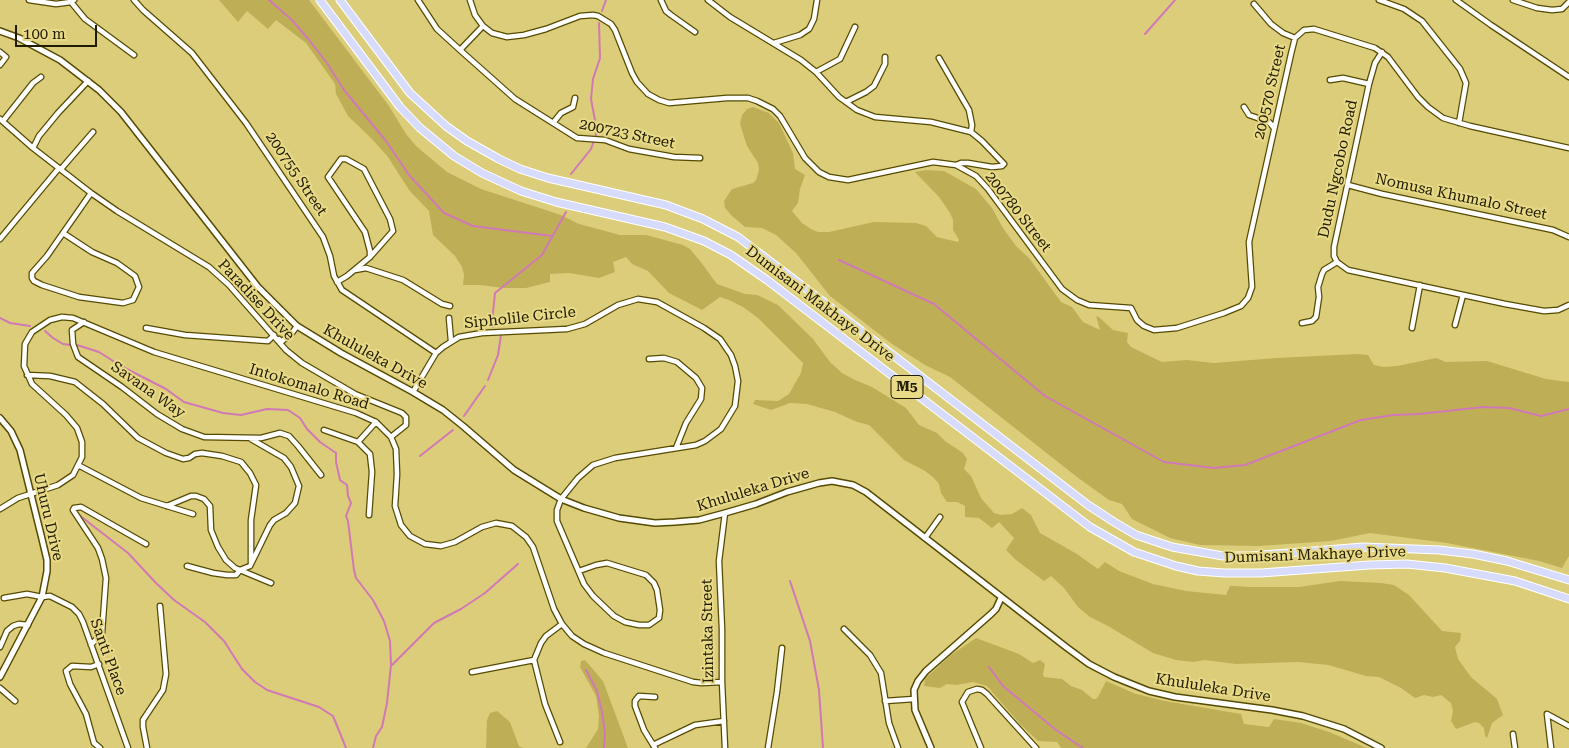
<!DOCTYPE html>
<style>
body{margin:0}
#map{position:relative;width:1569px;height:748px;overflow:hidden;background:#dccd7a;font-family:"Roboto Serif",serif}
canvas{display:block}
.scale{position:absolute;left:15px;top:25px;width:82px;height:22px;box-sizing:border-box;border:2px solid #201b02;border-top:0;padding-left:6px;font-size:15px;line-height:18px;white-space:nowrap;color:#201b02;-webkit-text-stroke:4px #e9da87;paint-order:stroke}
</style>
<div id="map">
<canvas width="1569" height="748"></canvas>
<div class="scale">100 m</div>
</div>
<script>
const c = document.querySelector('canvas').getContext('2d');
c.lineJoin = 'round';
function paint(path, color) { c.fillStyle = color; c.fill(path, 'evenodd'); }
const shape = rows => new Path2D(rows.map(r => 'M' + r).join(''));
function strokePath(path, color, width, dash) { c.strokeStyle = color; c.lineWidth = width; c.lineCap = dash ? 'butt' : 'round'; c.setLineDash(dash || []); c.stroke(path); }
function write(font, color, halo, rows, align = 'center') {
  c.font = font + ' "Roboto Serif",serif'; c.lineWidth = 4; c.setLineDash([]); c.textBaseline = 'middle'; c.strokeStyle = halo; c.fillStyle = color; for (const [text, x, y, turn = 0] of rows) {
    c.save(); c.translate(x, y); c.rotate((+turn || 0) * Math.PI / 180); c.textAlign = isNaN(turn) ? turn : align; if (halo) c.strokeText(text, 0, 0); c.fillText(text, 0, 0); c.restore();
  }
}
paint(shape([
 [219,0,309,0,389,106,406,134,416,146,447,172,481,189,561,215,579,224,620,235,646,235,683,245,690,249,700,261,717,284,745,294,757,295,778,305,813,339,830,362,842,373,855,380,872,387,906,408,919,425,937,433,945,441,963,453,967,459,964,469,971,476,981,498,994,513,1001,515,1012,514,1022,508,1031,515,1040,533,1077,554,1098,569,1105,562,1119,571,1153,584,1186,591,1226,595,1230,586,1235,586,1249,587,1299,587,1340,581,1381,583,1394,585,1409,595,1442,631,1461,633,1460,641,1455,647,1458,659,1471,677,1497,699,1503,715,1492,723,1487,738,1485,736,1484,728,1479,723,1475,722,1456,729,1451,721,1453,711,1451,703,1441,695,1433,697,1424,695,1415,698,1401,688,1379,677,1366,676,1328,665,1298,662,1236,664,1205,660,1193,662,1176,660,1153,653,1108,626,1090,617,1078,607,1064,588,1051,576,1044,581,1016,560,1006,550,1014,538,999,522,992,528,979,518,965,517,965,506,957,502,947,502,941,493,939,484,934,478,925,471,904,460,869,425,857,422,835,412,807,404,790,403,771,410,753,404,755,400,778,401,789,394,801,373,803,363,758,318,743,307,729,300,720,297,702,310,669,293,648,271,632,264,626,257,613,262,615,272,599,278,569,273,550,274,550,282,526,288,504,288,480,285,463,285,464,275,462,267,455,256,433,235,429,211,409,190,388,157,371,138,348,116,336,94,335,84,306,43,276,20,268,29,247,11,238,22],
 [753,107,769,113,779,123,793,153,795,169,805,175,800,189,798,203,792,211,802,223,811,229,818,232,829,232,874,222,916,223,926,226,937,237,958,242,959,240,953,230,953,220,950,213,939,197,915,172,926,170,944,171,976,189,992,208,1003,228,1016,246,1029,258,1061,302,1072,307,1083,322,1100,330,1096,316,1099,317,1113,330,1128,333,1127,342,1131,347,1162,362,1187,360,1214,363,1276,358,1358,354,1368,355,1374,365,1384,367,1397,366,1436,358,1446,362,1487,361,1546,379,1569,382,1569,556,1562,568,1539,561,1447,543,1370,533,1331,541,1259,546,1200,545,1170,538,1132,519,1122,504,1109,500,1077,477,950,377,925,365,892,344,830,296,796,253,776,235,762,228,745,227,732,216,725,208,724,201,732,189,753,183,756,180,759,170,758,163,747,146,740,124,742,115,747,109],
 [976,638,1019,654,1033,663,1040,660,1045,664,1043,674,1044,677,1062,679,1071,686,1082,690,1093,699,1096,699,1099,695,1106,681,1136,694,1165,701,1241,714,1244,724,1269,727,1274,719,1301,723,1329,732,1367,748,1061,748,1057,742,1038,741,1021,725,987,686,973,682,956,685,947,684,940,688,924,686,925,679,929,675,951,655],
 [585,660,603,681,628,748,586,748,598,729,599,716,596,696,580,667,581,661],
 [497,711,510,722,519,746,523,748,486,748,487,720,490,713]
]), '#beaf57');
strokePath(shape([
 [269,0,292,20,309,40,327,63,344,90,386,141,409,175,444,213,473,226,552,236],
 [602,11,606,0],
 [1145,34,1175,0],
 [571,174,591,149,596,135,595,120,591,99,593,79,600,58,599,23],
 [839,260,934,304,1045,396,1164,462,1214,468,1245,465,1361,420,1393,415,1419,414,1483,407,1509,408,1541,416,1569,409],
 [0,318,10,323,30,326],
 [493,327,492,322,495,293,542,255,566,212],
 [45,331,53,338,63,344,71,345],
 [77,345,99,352,121,366,166,389,184,402,223,413,241,415,267,409,288,410,300,418,307,429,320,442,336,453,336,462,340,480,347,485,348,496,351,503,346,516,348,521,354,570,356,578,373,600,384,621,390,641,391,665,387,703,382,727,376,736,373,748],
 [488,380,498,355,501,335],
 [464,416,485,386],
 [420,456,453,430],
 [79,515,128,553,156,583,174,600,205,622,224,641,242,669,255,682,267,690,319,707,333,716,346,748],
 [790,581,810,641,819,690,823,748],
 [392,665,434,623,461,609,485,593,518,564],
 [989,667,1003,686,1056,730,1083,748],
 [586,670,597,691,602,712,605,733,604,748]
]), '#d178b6', 2);
const minor = shape([
 [29,0,56,4,71,2,74,0],
 [134,0,143,10,192,53,246,123,323,237,330,256,334,276,342,290,436,353],
 [418,0,437,29,460,50,483,26],
 [470,0,475,15,483,26,492,33,507,37,524,35,546,29,580,16,593,15,598,16,611,24,615,30,632,73,637,82,648,94,659,100,669,103,727,98,748,98,757,101,773,109,780,116,805,158,819,172,829,177,848,180,933,162,956,165,976,176,988,189,1062,289,1077,300,1089,305,1131,308,1137,320,1144,326,1154,330,1177,328,1224,313,1241,306,1248,298,1252,287,1249,242,1291,54,1295,38,1304,30,1314,29,1375,48,1388,57,1418,97,1428,107,1443,118,1470,126,1569,148],
 [661,0,666,11,671,15,695,32],
 [708,0,730,17,801,60,816,72,839,97,857,110,875,117,931,122,971,132,982,141,1004,164,1002,166,992,167,968,163,961,163,956,165],
 [1379,0,1404,9,1422,21,1460,69,1466,83,1459,123],
 [1456,0,1491,25,1569,77],
 [1513,0,1537,8,1552,10,1562,9,1569,2],
 [71,2,85,19,134,55],
 [1254,4,1271,24,1283,33,1295,38],
 [774,43,800,35,809,29,814,19,817,0],
 [460,50,515,99,577,138,605,140,629,149,674,157,700,158],
 [0,52,6,57,0,65],
 [1382,52,1375,63,1369,84,1334,247,1334,256,1337,262,1348,270,1505,304,1544,311,1558,310,1569,305],
 [939,58,969,110,972,125,971,132],
 [816,72,840,59,855,27],
 [1330,80,1343,78,1369,84],
 [846,102,866,92,874,86,885,64,885,57],
 [1244,107,1249,115,1269,122,1274,128],
 [0,119,33,148,91,193,117,211,209,267,229,285,286,350,302,363,355,394,402,413,406,417,406,425,391,437],
 [3,121,33,83,41,77],
 [553,123,561,113,573,107,575,98],
 [33,148,39,136,58,113,88,81],
 [61,169,93,132],
 [1348,185,1382,194,1553,230,1569,237],
 [63,233,92,252,117,263,135,276,139,287,133,300,123,303,79,297,42,285,34,281,32,278,32,273,47,256,91,193],
 [0,239,59,168],
 [355,270,366,268,403,280,442,304,450,306],
 [337,282,347,276,370,257,393,231,390,219,364,169,346,159,341,159,328,177,365,232,370,251,370,257],
 [449,318,451,341],
 [84,322,72,330,73,344,78,357,122,387,157,414,182,429,204,437,261,438,280,433,289,436,298,446,321,475],
 [1302,323,1312,321,1316,317,1319,297,1318,287,1322,274,1324,270,1337,262],
 [1455,325,1463,295],
 [146,328,185,335,268,341,274,335],
 [1412,328,1420,285],
 [279,339,281,342,292,333,297,326],
 [649,359,664,358,677,362,696,378,702,388,701,399,686,423,676,448],
 [27,375,50,376,75,382,103,404,138,438,166,453,183,459,189,458,195,454,202,453,222,456,241,462,250,473,256,485,251,520,251,563],
 [413,392,436,353,443,347,459,337,482,333,567,329,585,324,618,305,638,299,657,302,704,328,720,339,731,355,735,366,738,381,735,406,721,429,705,441,696,445,615,458,593,465,578,478,561,499,557,510,557,521,584,584,593,596,614,616,625,622,639,625,649,625,659,618,660,610,657,590,654,583,646,575,607,563,596,565,579,571],
 [324,430,358,442,370,454,372,472,369,515],
 [358,442,376,422],
 [78,465,141,498,193,514],
 [167,506,191,496,196,496,204,499,210,506,211,530,218,547,226,560,235,568,271,583],
 [0,509,18,498,58,485,73,475,82,457,82,442,77,428,66,415,32,384,24,366,25,344,32,332,50,320,62,317,73,318,154,352,356,413,376,422,391,437,396,449,397,474,395,506,401,525,410,536,425,544,441,546,455,542,482,527,496,523,512,526,526,537,533,547,554,609,562,624,572,636,584,644,604,653,693,682,702,683,722,682],
 [725,513,719,561,722,629,722,682,725,748],
 [925,538,940,517],
 [187,566,213,573,227,575,236,575,240,570],
 [240,570,250,566,270,525,274,520,286,513,295,503,299,486,291,467,284,458,251,439],
 [4,598,27,594,42,597,50,596,72,607,79,614,83,622,128,748],
 [844,629,870,655,881,673,889,723,898,748],
 [91,645,102,633,106,578,102,559,98,548,73,510,74,508,81,507,146,544],
 [0,647,7,631,13,626,19,624,28,625],
 [99,664,91,667,72,666,66,671,70,684,86,714,94,743,100,748],
 [472,672,534,660],
 [0,688,15,701],
 [885,701,914,699],
 [1513,734,1515,748],
 [560,742,545,704,534,660,541,643,546,636,562,624],
 [653,745,695,725,724,721],
 [147,748,143,727,143,720,163,690,166,674,160,606],
 [655,748,644,730,635,706,635,701,639,696,655,697],
 [768,748,777,692,782,648],
 [981,748,962,702,968,692,977,689,982,690,987,694,1036,748],
 [1551,748,1547,714,1569,726]
]);
const tertiary = shape([
 [0,31,19,38,60,60,99,90,121,112,258,287,297,326,341,353,413,392,443,410,463,426,514,470,561,499,584,508,619,518,655,523,675,522,699,520,725,513,756,504,787,492,819,483,832,481,853,485,866,492,1066,647,1089,664,1114,677,1149,691,1175,697,1272,710,1303,716,1344,729,1381,748],
 [0,418,11,431,20,450,42,539,47,560,47,571,42,597,0,677],
 [931,748,915,710,914,690,918,681,926,671,991,614,996,609,1001,598]
]);
const primary = shape([
 [320,0,400,107,420,128,454,156,482,173,521,191,556,202,665,227,704,241,731,255,767,280,1090,527,1134,552,1176,566,1198,571,1224,573,1261,573,1369,565,1407,564,1445,568,1515,581,1569,599],
 [340,0,410,93,446,126,467,141,499,159,520,169,548,178,666,205,703,219,738,237,829,306,1088,505,1114,522,1136,535,1172,547,1223,556,1250,556,1363,547,1439,550,1473,554,1507,561,1569,580]
]);
strokePath(minor, '#564b03', 7);
strokePath(tertiary, '#564b03', 8);
strokePath(primary, '#fff', 9);
strokePath(minor, '#fff', 4.5);
strokePath(tertiary, '#fff', 5);
strokePath(primary, '#d7dcfe', 7);
for (const [x, y, w] of [
 [907,387,32]
]) { const box = new Path2D(); box.roundRect(x - w / 2, y - 11.5, w, 23, 4); c.fillStyle = '#e9da87'; c.fill(box); strokePath(box, '#201b02', 1); }
write('bold 14px', '#201b02', null, [
 ["M5",907,387]
]);
write('15px', '#201b02', '#e9da87', [
 ["200570 Street",1270,92,-77],
 ["200723 Street",627,134,12],
 ["Dudu Ngcobo Road",1338,169,-78],
 ["200755 Street",296,174,56],
 ["Nomusa Khumalo Street",1461,197,12],
 ["200780 Street",1018,212,52],
 ["Paradise Drive",256,300,47],
 ["Dumisani Makhaye Drive",820,304,37],
 ["Sipholile Circle",520,318,-6],
 ["Khululeka Drive",375,357,29],
 ["Intokomalo Road",309,387,17],
 ["Savana Way",148,390,35],
 ["Khululeka Drive",753,490,-17],
 ["Uhuru Drive",48,517,77],
 ["Dumisani Makhaye Drive",1315,555,-2],
 ["Izintaka Street",708,631,-91],
 ["Santi Place",108,657,70],
 ["Khululeka Drive",1213,688,9]
]);
</script>
